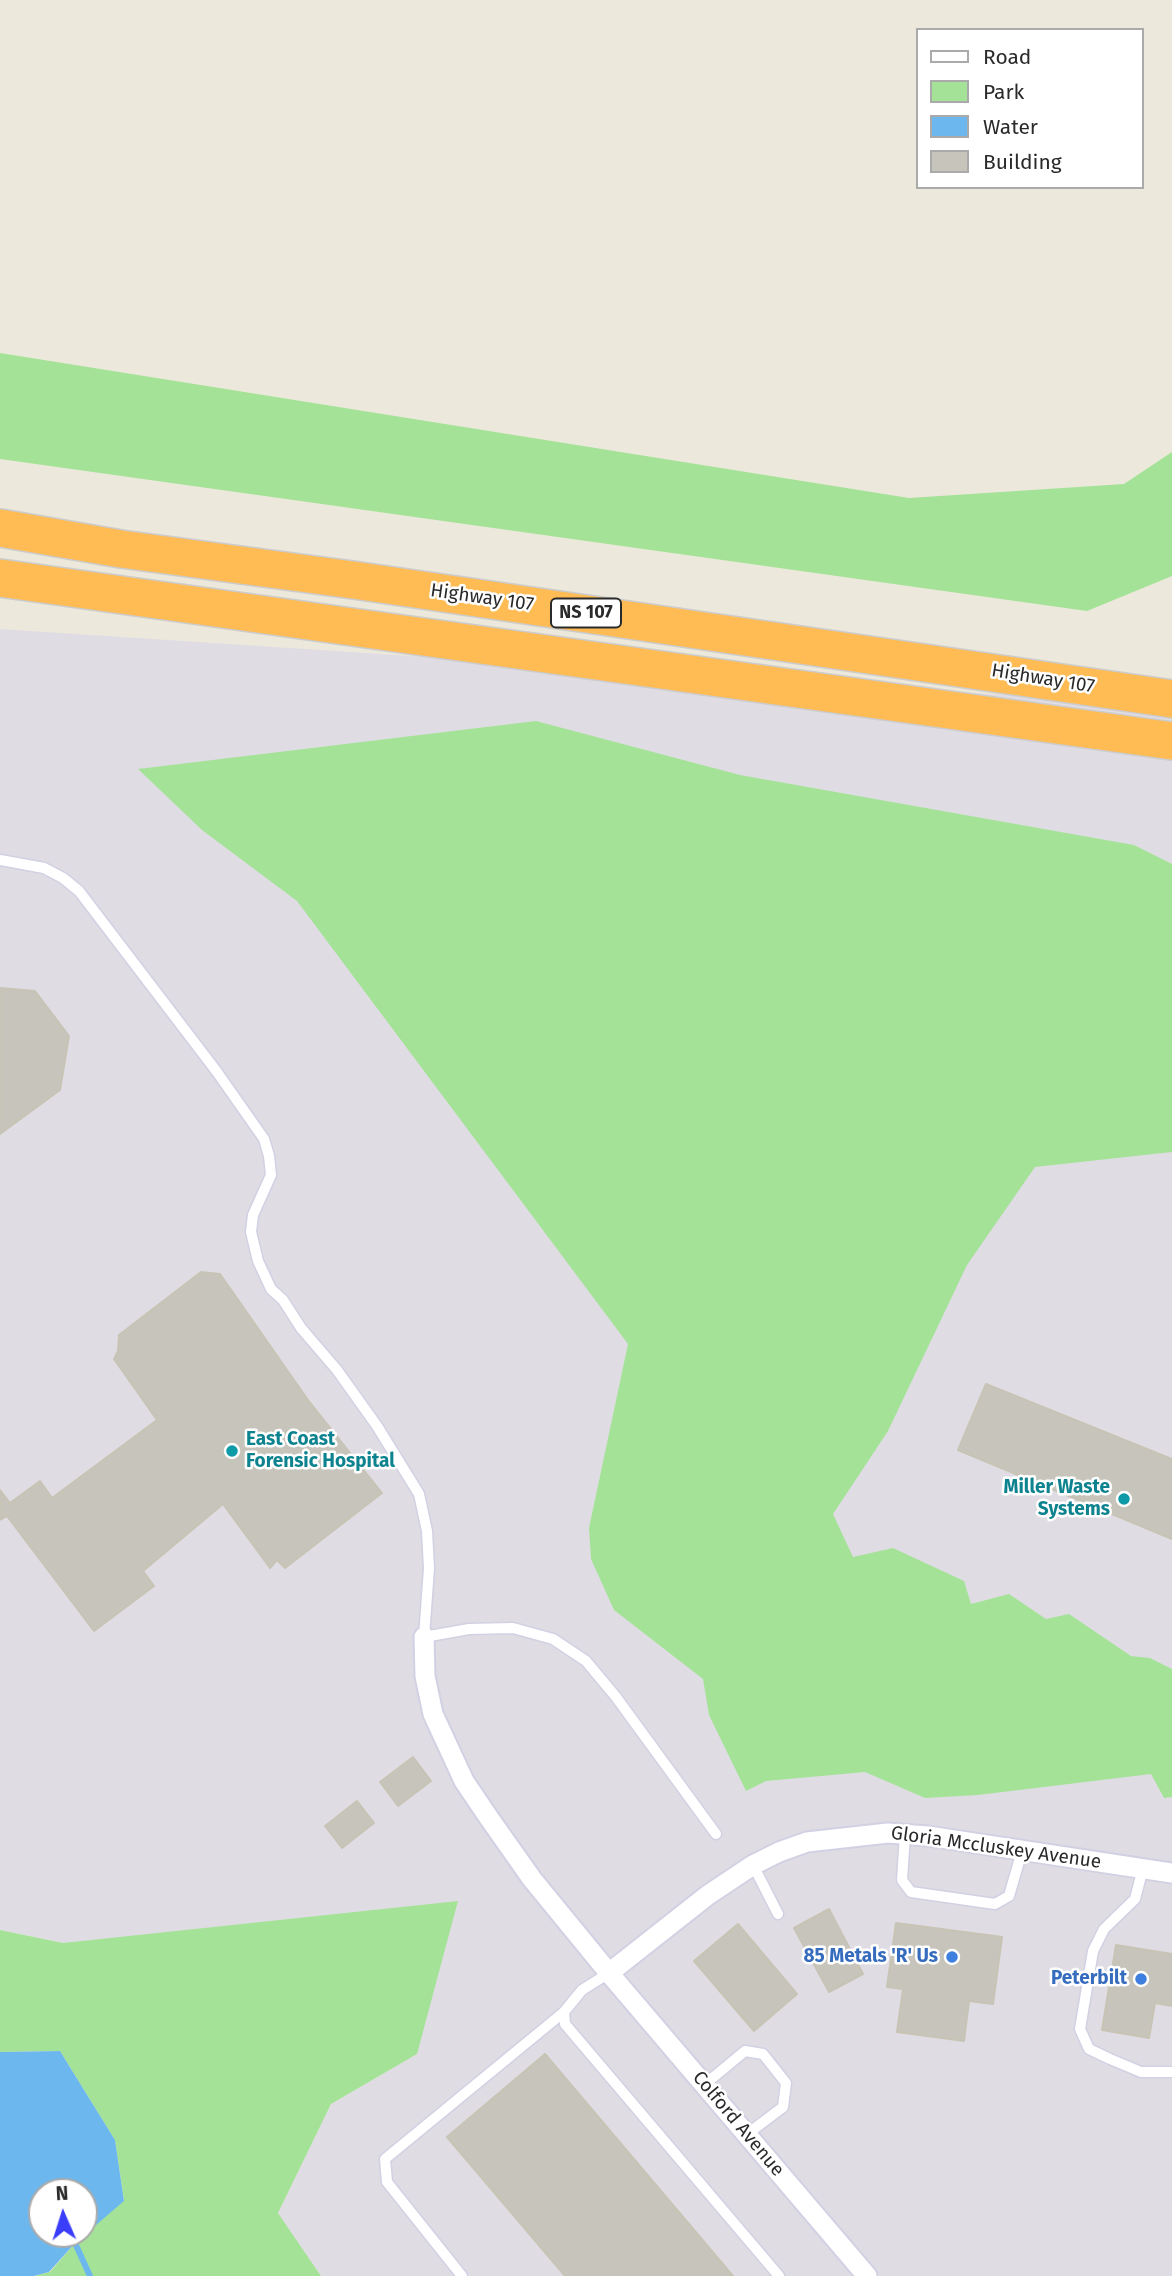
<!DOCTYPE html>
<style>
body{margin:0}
#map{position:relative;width:1172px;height:2276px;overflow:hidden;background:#ece8db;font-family:"Fira Sans",sans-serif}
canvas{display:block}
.legend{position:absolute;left:916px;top:28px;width:228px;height:161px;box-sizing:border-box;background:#fff;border:2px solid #aaa;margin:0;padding:9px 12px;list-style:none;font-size:21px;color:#2a2a2a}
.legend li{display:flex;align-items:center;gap:14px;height:35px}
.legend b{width:35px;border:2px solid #aaa}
.north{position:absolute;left:28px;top:2178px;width:70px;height:70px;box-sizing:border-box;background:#fff;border:2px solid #aaa;border-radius:50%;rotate:357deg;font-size:19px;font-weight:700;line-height:28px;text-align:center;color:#2a2a2a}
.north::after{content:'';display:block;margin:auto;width:24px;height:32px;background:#3a3dfa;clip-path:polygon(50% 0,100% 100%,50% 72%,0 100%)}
</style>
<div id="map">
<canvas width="1172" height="2276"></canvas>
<ul class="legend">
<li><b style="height:9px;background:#fff"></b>Road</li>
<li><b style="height:19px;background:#a4e397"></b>Park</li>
<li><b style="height:19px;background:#6db7ef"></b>Water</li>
<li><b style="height:19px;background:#c7c4bb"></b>Building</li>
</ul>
<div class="north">N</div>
</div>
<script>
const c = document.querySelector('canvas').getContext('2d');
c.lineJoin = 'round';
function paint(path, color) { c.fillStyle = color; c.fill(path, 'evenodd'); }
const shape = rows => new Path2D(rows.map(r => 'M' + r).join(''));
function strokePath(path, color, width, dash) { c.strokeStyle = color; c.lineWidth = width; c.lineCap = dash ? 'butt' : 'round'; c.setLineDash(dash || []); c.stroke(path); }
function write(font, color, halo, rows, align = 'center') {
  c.font = font + ' "Fira Sans",sans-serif'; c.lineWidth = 5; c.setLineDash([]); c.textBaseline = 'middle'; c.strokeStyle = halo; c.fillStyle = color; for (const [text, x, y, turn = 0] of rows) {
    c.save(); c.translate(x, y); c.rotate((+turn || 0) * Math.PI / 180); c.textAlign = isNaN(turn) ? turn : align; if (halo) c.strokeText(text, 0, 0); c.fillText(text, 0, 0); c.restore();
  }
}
paint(shape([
 [0,629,1082,700,1172,718,1172,2276,321,2276,278,2213,331,2104,417,2054,63,1943,0,1930]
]), '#e0dce4');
paint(shape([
 [0,353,909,498,1124,484,1172,452,1172,576,1087,611,0,459],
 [536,721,740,775,1134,845,1172,864,1172,1152,1035,1167,967,1265,888,1431,833,1514,853,1557,893,1548,964,1581,971,1604,1009,1594,1046,1619,1069,1614,1131,1656,1150,1658,1172,1669,1172,1797,1164,1798,1151,1774,978,1795,925,1798,865,1772,766,1781,746,1791,709,1715,703,1679,614,1610,591,1559,589,1528,628,1344,297,901,202,830,138,769],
 [458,1901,417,2054,331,2104,278,2213,321,2276,34,2276,50,2272,75,2243,124,2200,115,2140,60,2051,0,2052,0,1930,63,1943]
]), '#a4e397');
paint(shape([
 [60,2051,115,2140,124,2201,75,2243,49,2272,34,2276,0,2276,0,2052],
 [42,2192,84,2192,84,2234,42,2234]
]), '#6db7ef');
strokePath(shape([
 [75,2243,90,2276]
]), '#6db7ef', 6);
const building = shape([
 [0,988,35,991,69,1036,60,1090,0,1134,0,988],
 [201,1272,220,1274,308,1400,382,1493,285,1568,277,1560,270,1568,223,1504,143,1571,154,1586,94,1631,7,1516,0,1520,0,1490,10,1503,40,1481,52,1498,157,1420,114,1359,118,1351,119,1335,201,1272],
 [986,1384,1172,1459,1172,1539,958,1450,986,1384],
 [413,1757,431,1781,398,1806,380,1782,413,1757],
 [357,1801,374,1823,342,1848,325,1826,357,1801],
 [829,1909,863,1974,829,1992,794,1928,829,1909],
 [896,1923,1002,1937,993,2004,969,2001,964,2041,897,2032,903,1989,887,1987,896,1923],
 [738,1924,797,1994,754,2031,694,1961,738,1924],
 [1116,1945,1172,1954,1172,2006,1155,2003,1149,2038,1102,2030,1116,1945],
 [545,2054,733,2276,565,2276,447,2137,545,2054]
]);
paint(building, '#c7c4bb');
strokePath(building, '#c7c4b5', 2);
const lane = shape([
 [0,860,44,868,63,878,79,891,217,1072,264,1139,269,1156,271,1175,253,1215,251,1232,258,1261,271,1289,283,1300,301,1328,337,1370,377,1426,419,1494,427,1531,429,1568,424,1637,469,1629,513,1628,553,1639,586,1661,616,1697,716,1834],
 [905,1834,902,1880,911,1892,995,1904,1009,1896,1022,1851],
 [753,1865,778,1914],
 [1143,1868,1135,1899,1104,1929,1093,1951,1080,2029,1089,2049,1110,2059,1141,2072,1172,2072],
 [609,1973,582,1990,564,2012,565,2024,779,2276],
 [704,2085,745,2051,763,2054,786,2083,783,2107,746,2135],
 [462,2276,387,2182,385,2159,564,2012]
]);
const street = shape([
 [424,1637,425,1676,433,1714,464,1781,489,1818,532,1879,609,1973,867,2276],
 [609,1973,708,1895,753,1865,779,1852,807,1842,888,1833,928,1836,1172,1873]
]);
const highway = shape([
 [0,528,121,549,353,580,1172,699],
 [0,578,1172,741]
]);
strokePath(lane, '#d1d1e3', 13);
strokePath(street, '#d1d1e3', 23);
strokePath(highway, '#ccc', 40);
strokePath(lane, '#fff', 10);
strokePath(street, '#fff', 19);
strokePath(highway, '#ffbb54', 37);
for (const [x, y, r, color] of [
 [232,1451,7,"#0f9aa8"],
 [1124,1499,7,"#0f9aa8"],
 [952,1957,7,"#3f7fe0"],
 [1141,1979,7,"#3f7fe0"]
]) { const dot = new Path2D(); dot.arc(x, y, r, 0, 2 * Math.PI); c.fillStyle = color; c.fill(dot); strokePath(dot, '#fff', 2.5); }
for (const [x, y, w] of [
 [586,613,70]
]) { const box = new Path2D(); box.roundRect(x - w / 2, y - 14.5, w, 29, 5); c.fillStyle = '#fff'; c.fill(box); strokePath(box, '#2a2a2a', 2); }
write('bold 18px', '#2a2a2a', null, [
 ["NS 107",586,613]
]);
write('19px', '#2a2a2a', '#fff', [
 ["Highway 107",482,598,8],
 ["Highway 107",1043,679,9],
 ["Gloria Mccluskey Avenue",996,1848,8],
 ["Colford Avenue",738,2124,50]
]);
write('bold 19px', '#0d838f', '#fff', [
 ["East Coast",246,1440],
 ["Forensic Hospital",246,1462],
 ["Miller Waste",1110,1488,"right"],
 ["Systems",1110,1510,"right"]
], 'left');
write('bold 19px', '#366cbe', '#fff', [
 ["85 Metals 'R' Us",938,1957],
 ["Peterbilt",1127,1979]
], 'right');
</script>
